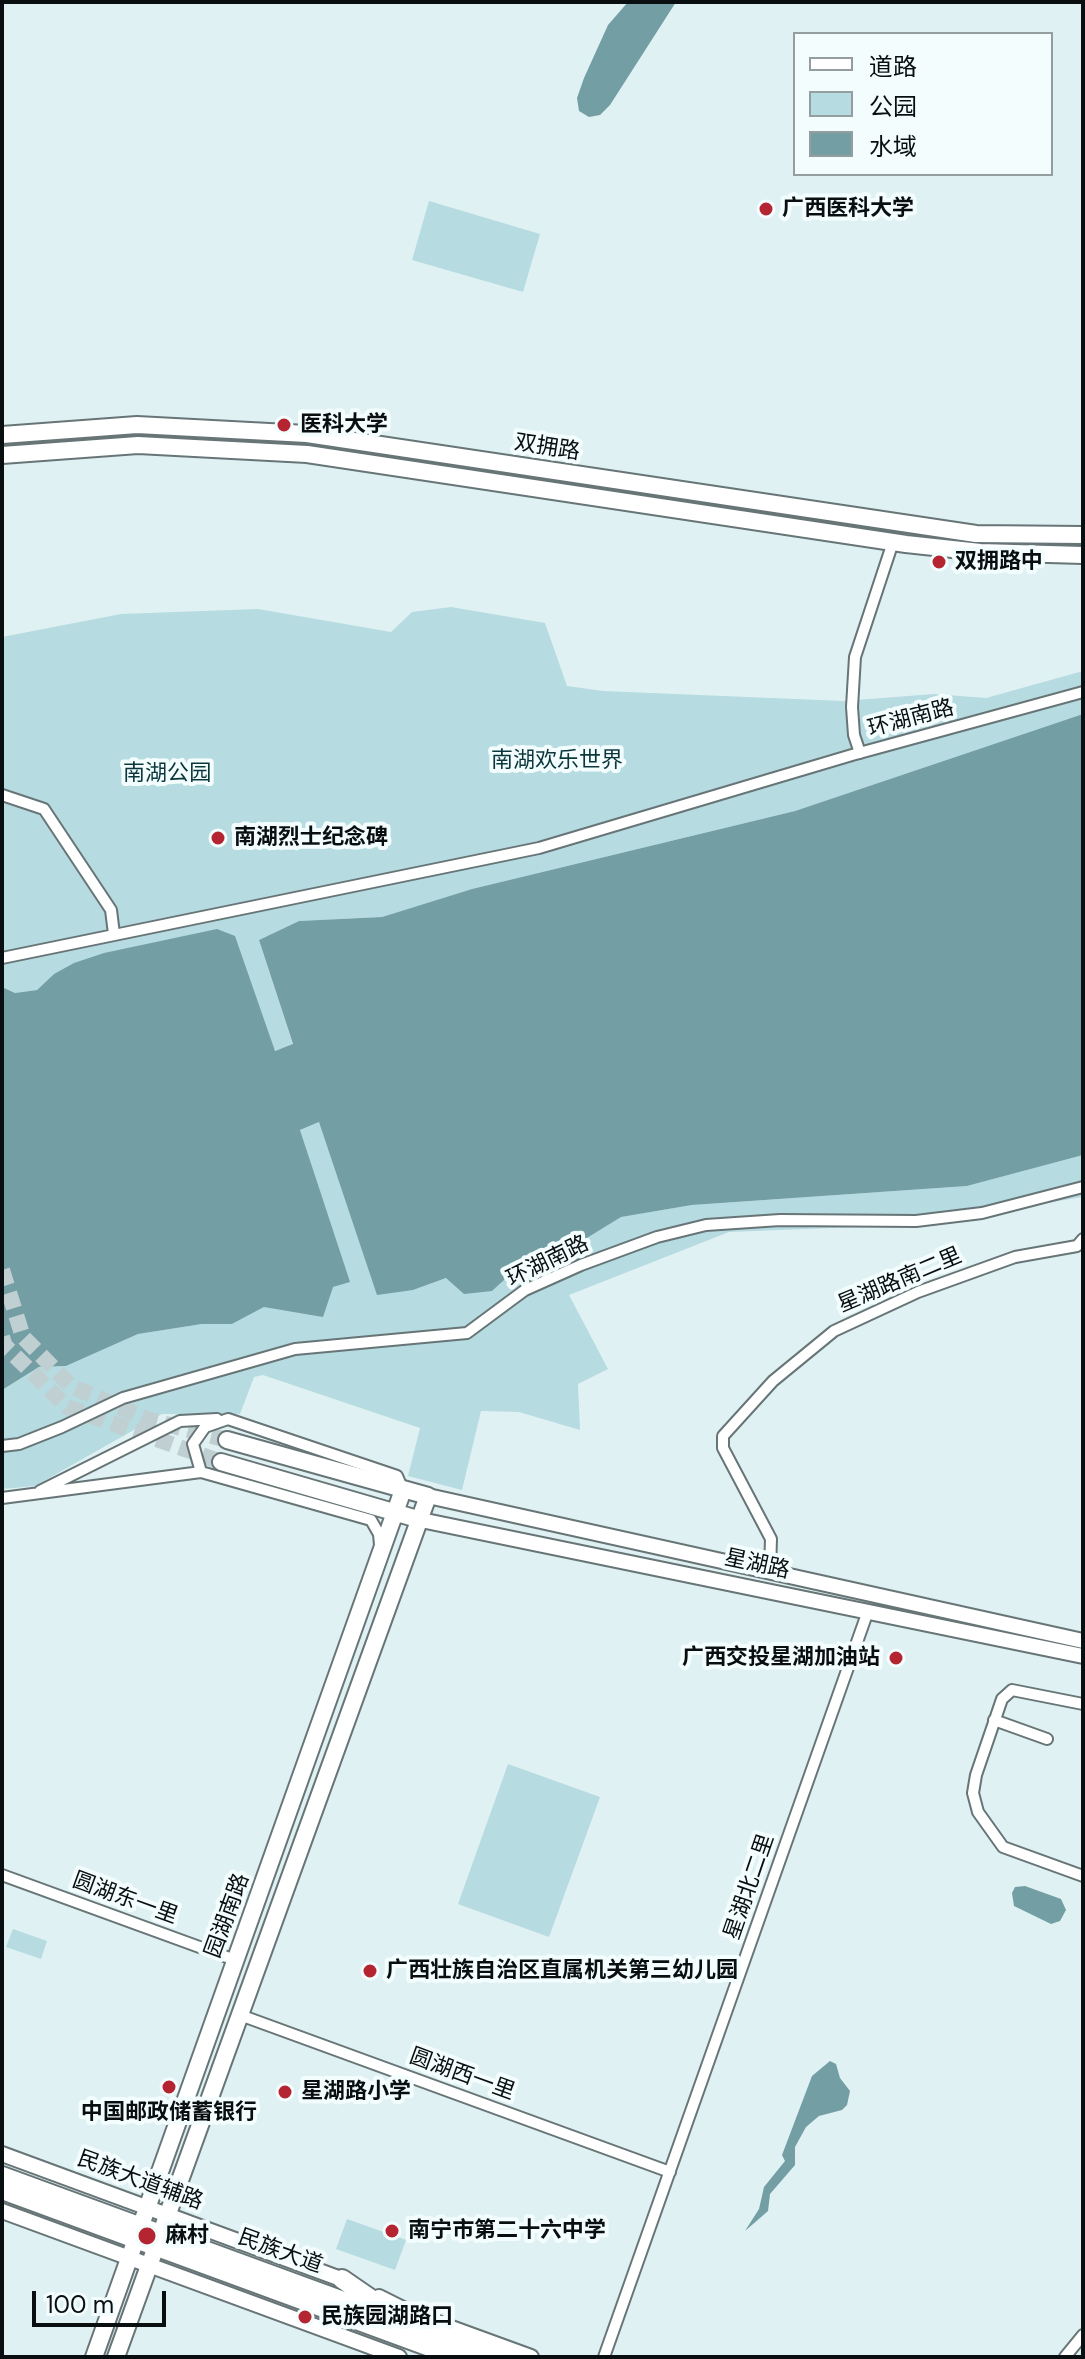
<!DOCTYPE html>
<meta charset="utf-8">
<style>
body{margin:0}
#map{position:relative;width:1085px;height:2359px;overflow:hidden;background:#e0f1f3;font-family:"DM Sans","Noto Sans SC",sans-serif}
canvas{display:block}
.frame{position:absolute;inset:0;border:4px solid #090f10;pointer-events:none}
.legend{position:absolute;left:793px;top:32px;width:260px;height:144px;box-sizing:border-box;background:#f3fdfe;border:2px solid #959e9f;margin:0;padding:10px 14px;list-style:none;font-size:24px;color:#090f10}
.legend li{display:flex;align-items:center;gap:16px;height:40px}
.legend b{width:40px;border:2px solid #959e9f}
.scale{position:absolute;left:32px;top:2291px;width:134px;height:36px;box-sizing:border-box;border:4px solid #090f10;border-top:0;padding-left:10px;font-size:24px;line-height:28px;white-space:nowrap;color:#090f10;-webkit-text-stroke:6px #f3fdfe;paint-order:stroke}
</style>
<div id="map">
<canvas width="1085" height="2359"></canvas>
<div class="frame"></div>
<ul class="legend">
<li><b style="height:10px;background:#fff"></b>道路</li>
<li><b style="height:22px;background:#b6dbe1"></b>公园</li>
<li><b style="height:22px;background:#729ea4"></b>水域</li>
</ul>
<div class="scale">100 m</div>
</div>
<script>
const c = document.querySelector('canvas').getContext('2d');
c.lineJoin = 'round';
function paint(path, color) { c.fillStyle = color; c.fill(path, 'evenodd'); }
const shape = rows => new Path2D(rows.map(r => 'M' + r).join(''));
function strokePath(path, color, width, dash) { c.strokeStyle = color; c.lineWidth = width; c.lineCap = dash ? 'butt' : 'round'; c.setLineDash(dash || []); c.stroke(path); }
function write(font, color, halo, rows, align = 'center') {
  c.font = font + ' "DM Sans","Noto Sans SC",sans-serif'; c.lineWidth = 8; c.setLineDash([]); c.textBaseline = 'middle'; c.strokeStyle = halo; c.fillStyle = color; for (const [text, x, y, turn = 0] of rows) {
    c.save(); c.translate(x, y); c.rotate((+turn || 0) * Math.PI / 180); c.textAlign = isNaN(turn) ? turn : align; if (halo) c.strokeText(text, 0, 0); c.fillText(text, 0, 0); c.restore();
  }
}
paint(shape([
 [429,201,540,234,523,292,412,260],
 [451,607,545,623,567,686,603,691,843,701,934,694,986,698,1083,671,1083,714,795,811,472,889,382,917,299,921,259,940,293,1045,274,1051,235,937,54,974,37,990,15,993,2,987,2,637,121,614,258,609,391,632,412,612],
 [319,1122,413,1290,446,1278,492,1291,535,1252,577,1243,620,1217,692,1205,967,1186,1083,1155,1083,1197,909,1225,729,1232,569,1295,608,1369,578,1384,580,1430,519,1412,481,1411,462,1490,408,1476,420,1428,263,1375,254,1377,240,1414,162,1414,35,1486,2,1489,2,1390,39,1367,66,1366,138,1334,202,1324,232,1324,264,1307,349,1282,300,1130],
 [508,1764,600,1797,549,1937,458,1904],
 [13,1929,47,1941,41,1959,6,1947],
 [347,2219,406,2240,395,2270,336,2249]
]), '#b6dbe1');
paint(shape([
 [628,2,676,2,610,105,600,115,589,117,579,111,577,98,584,78,608,25],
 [1083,714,1083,1155,967,1186,692,1205,621,1217,577,1244,535,1252,492,1291,464,1294,446,1278,413,1290,377,1295,319,1122,300,1130,350,1282,333,1287,323,1317,264,1307,232,1324,202,1324,138,1334,66,1366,39,1367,2,1390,2,987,15,993,37,990,54,974,74,963,104,953,217,929,235,936,275,1051,293,1044,259,940,299,921,382,917,472,889,795,811],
 [1025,1886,1061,1899,1066,1910,1060,1921,1051,1924,1014,1906,1012,1893,1015,1887],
 [830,2061,836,2064,840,2078,850,2091,847,2105,842,2110,819,2116,806,2127,795,2147,795,2165,770,2194,768,2211,745,2231,759,2209,764,2187,785,2161,782,2155,812,2076]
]), '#729ea4');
strokePath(shape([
 [2,1270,23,1337,71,1386,147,1419,227,1440],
 [2,1337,5,1346,67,1407,221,1462]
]), '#c0cfd1', 16, [16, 8]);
const street = shape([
 [860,753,854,735,852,707,855,657,893,542],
 [2,795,44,809,111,910,114,934],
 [2,958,539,848,852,755,1083,692],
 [2,1446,19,1444,62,1427,123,1398,295,1349,467,1333,525,1290,581,1265,657,1237,706,1225,780,1220,916,1221,982,1213,1083,1187],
 [40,1491,180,1421,217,1419],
 [2,1498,201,1472],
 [380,1545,379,1534,371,1520,201,1472,193,1444,205,1427,228,1419,397,1476,403,1490],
 [770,1570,771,1539,723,1448,723,1436,773,1381,834,1331,918,1292,1015,1257,1077,1246,1083,1239],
 [1083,1704,1012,1690,1002,1699,976,1775,973,1793,978,1812,1003,1847,1083,1876],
 [994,1720,1047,1739],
 [2,1875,235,1960],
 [240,2015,670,2172],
 [604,2357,868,1611],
 [1065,2357,1083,2335]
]);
const secondary = shape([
 [428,1496,1083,1641],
 [421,1520,1083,1656],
 [2,2154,349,2282],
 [2,2211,399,2357],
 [379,2297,413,2314,531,2357]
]);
const primary = shape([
 [2,435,137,425,307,434,976,534,1083,535],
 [2,455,138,445,307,454,906,544,980,552,1083,555],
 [221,1462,421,1520],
 [94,2357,403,1490],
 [116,2357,428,1496,227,1440]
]);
const highway = shape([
 [2,2176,496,2357],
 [2,2190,457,2357],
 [342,2279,387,2310]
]);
strokePath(street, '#677577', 14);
strokePath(secondary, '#677577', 18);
strokePath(primary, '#677577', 20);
strokePath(highway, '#677577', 22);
strokePath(street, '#fff', 10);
strokePath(secondary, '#fff', 14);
strokePath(primary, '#fff', 16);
strokePath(highway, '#fff', 18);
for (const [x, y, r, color] of [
 [766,209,8,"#b52431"],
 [284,425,8,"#b52431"],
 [939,562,8,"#b52431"],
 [218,838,8,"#b52431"],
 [896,1658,8,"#b52431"],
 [370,1971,8,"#b52431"],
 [169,2087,8,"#b52431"],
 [285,2092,8,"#b52431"],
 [392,2231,8,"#b52431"],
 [147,2236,10,"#b52431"],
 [305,2317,8,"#b52431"]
]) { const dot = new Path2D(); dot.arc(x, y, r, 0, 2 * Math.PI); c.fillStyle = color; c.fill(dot); strokePath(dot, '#f3fdfe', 3); }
write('bold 22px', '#090f10', '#f3fdfe', [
 ["广西医科大学",782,209],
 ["医科大学",300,425],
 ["双拥路中",955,562],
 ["南湖烈士纪念碑",234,838],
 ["广西交投星湖加油站",880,1658,"right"],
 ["广西壮族自治区直属机关第三幼儿园",386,1971],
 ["星湖路小学",301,2092],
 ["中国邮政储蓄银行",169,2113,"center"],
 ["南宁市第二十六中学",408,2231],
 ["麻村",165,2236],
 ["民族园湖路口",321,2317]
], 'left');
write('22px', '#090f10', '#f3fdfe', [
 ["双拥路",547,448,9],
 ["环湖南路",911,719,-15],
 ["环湖南路",548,1262,-26],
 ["星湖路南二里",900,1281,-23],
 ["星湖路",757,1565,12],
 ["星湖北二里",750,1887,-71],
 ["圆湖东一里",125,1899,20],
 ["园湖南路",228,1916,-70],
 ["圆湖西一里",462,2075,20],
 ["民族大道辅路",140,2181,20],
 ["民族大道",280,2252,20]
]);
write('22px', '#0b373c', '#f3fdfe', [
 ["南湖欢乐世界",557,761],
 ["南湖公园",167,774]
]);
</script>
